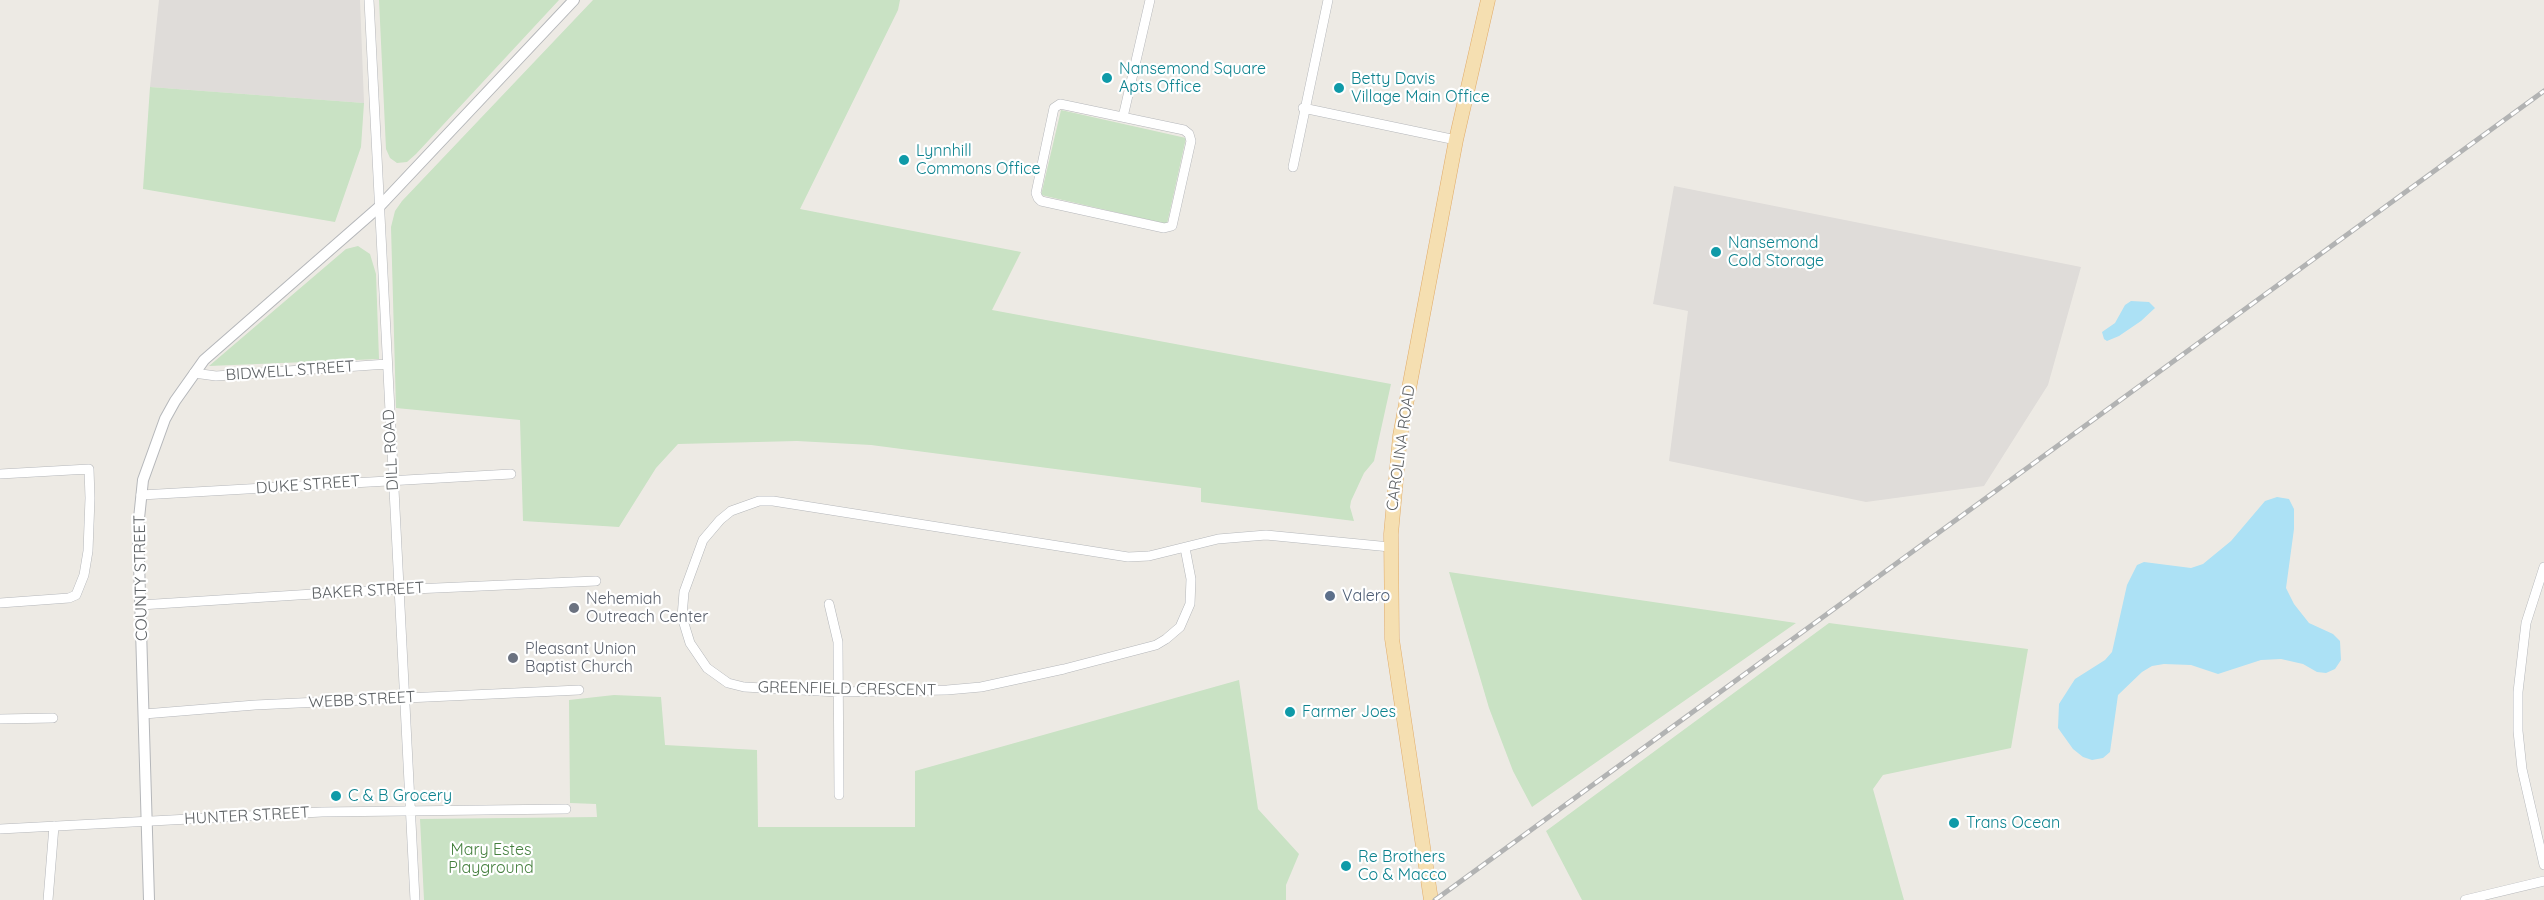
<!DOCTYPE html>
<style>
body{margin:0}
canvas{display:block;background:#edeae4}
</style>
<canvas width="2544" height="900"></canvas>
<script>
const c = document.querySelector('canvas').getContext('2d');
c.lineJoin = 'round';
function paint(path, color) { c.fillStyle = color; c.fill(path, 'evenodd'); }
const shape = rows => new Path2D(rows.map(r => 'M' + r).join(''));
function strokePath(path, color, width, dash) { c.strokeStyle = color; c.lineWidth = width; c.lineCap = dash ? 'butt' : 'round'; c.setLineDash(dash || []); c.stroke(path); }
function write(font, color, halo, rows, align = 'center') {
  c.font = font + ' Quicksand,sans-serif'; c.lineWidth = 4.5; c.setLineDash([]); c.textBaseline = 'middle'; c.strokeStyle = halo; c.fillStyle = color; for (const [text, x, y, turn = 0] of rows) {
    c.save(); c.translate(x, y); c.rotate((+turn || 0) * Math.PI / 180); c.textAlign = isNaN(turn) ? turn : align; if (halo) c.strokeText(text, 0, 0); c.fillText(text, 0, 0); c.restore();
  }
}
paint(shape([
 [159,0,360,0,364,103,150,87],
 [1674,186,2081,267,2048,385,1984,486,1866,502,1669,461,1688,311,1653,304]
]), '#dfdcd9');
paint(shape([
 [379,0,559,0,416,154,407,162,397,163,390,158,386,149],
 [593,0,900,0,898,10,800,209,1021,252,992,310,1391,384,1374,461,1364,473,1351,501,1350,507,1354,521,1201,502,1201,488,871,445,797,441,678,444,656,468,619,527,523,521,520,420,396,408,391,227,395,211,402,201],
 [150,87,364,103,361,147,335,222,143,189],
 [1061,110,1186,138,1167,224,1041,195],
 [358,246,370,254,376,274,379,359,209,366,346,249],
 [1449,572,1796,623,1532,807,1513,771,1489,708],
 [1829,623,2028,649,2011,748,1883,775,1873,789,1904,900,1582,900,1546,831],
 [1239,680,1258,809,1299,854,1286,885,1286,900,424,900,420,819,597,817,596,804,570,803,569,700,614,695,661,697,665,745,757,750,758,827,915,827,915,771]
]), '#c9e2c4');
paint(shape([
 [2131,301,2149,302,2155,308,2141,321,2119,336,2107,341,2104,339,2102,332,2115,323,2125,305],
 [2277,497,2289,499,2294,509,2294,529,2286,588,2294,604,2309,623,2333,634,2340,641,2341,660,2335,669,2326,673,2317,672,2303,664,2281,659,2261,660,2218,674,2191,665,2164,664,2152,666,2142,672,2118,695,2110,752,2103,758,2092,760,2083,757,2073,749,2058,728,2059,704,2075,679,2105,660,2112,652,2127,585,2137,565,2144,562,2191,568,2203,564,2231,541,2265,501]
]), '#ace1f5');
const minor = shape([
 [369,0,415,900],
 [1060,104,1184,130,1189,134,1191,141,1172,226,1164,228,1041,201,1038,198,1036,193,1054,108,1060,104],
 [1303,108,1456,140],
 [1123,117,1150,0],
 [1293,167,1328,0],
 [194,373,216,376,387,364],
 [0,474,89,469,90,498,88,551,84,575,76,595,69,598,0,603],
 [141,495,511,474],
 [1185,548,1191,579,1190,604,1180,627,1166,639,1156,645,1064,669,981,687,947,690,838,692,744,687,728,683,707,668,690,643,682,617,684,592,703,540,720,520,731,511,759,501,773,501,1128,557,1149,556,1218,539,1266,535,1390,547],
 [2544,567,2526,623,2518,692,2518,731,2522,769,2544,865],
 [829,604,838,642,839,795],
 [140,605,345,592,596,581],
 [144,714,255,705,579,690],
 [0,719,53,718],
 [0,829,322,812,566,809],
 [48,900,54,826],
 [2465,900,2544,881]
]);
const tertiary = shape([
 [149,900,138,528,143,480,165,419,175,401,204,360,379,207,574,0]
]);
const primary = shape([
 [1431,900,1392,639,1391,534,1400,436,1456,140,1488,0]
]);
strokePath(minor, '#b5b7ba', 10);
strokePath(tertiary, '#b5b7ba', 12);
strokePath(primary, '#e1ac6a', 15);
strokePath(minor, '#fff', 9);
strokePath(tertiary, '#fff', 10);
strokePath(primary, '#f5dfb1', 14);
const rail = shape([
 [1435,900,2544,91]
]);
strokePath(rail, '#b2b3b3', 5);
strokePath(rail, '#fff', 3, [9]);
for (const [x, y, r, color] of [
 [1107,78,6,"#0f9aa8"],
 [1339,88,6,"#0f9aa8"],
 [904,160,6,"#0f9aa8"],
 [1716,252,6,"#0f9aa8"],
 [1330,596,6,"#5c6f8a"],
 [574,608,6,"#6b7280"],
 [513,658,6,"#6b7280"],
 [1290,712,6,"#0f9aa8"],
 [336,796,6,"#0f9aa8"],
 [1954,823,6,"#0f9aa8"],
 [1346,866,6,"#0f9aa8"]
]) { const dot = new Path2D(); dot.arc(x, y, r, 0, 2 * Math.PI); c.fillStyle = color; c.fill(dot); strokePath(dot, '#fff', 2); }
write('16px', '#0d838f', '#fff', [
 ["Nansemond Square",1119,69],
 ["Apts Office",1119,87],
 ["Betty Davis",1351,79],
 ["Village Main Office",1351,97],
 ["Lynnhill",916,151],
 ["Commons Office",916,169],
 ["Nansemond",1728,243],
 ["Cold Storage",1728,261],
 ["Farmer Joes",1302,712],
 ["C & B Grocery",348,796],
 ["Trans Ocean",1966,823],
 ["Re Brothers",1358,857],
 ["Co & Macco",1358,875]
], 'left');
write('16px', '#5c6063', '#fff', [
 ["BIDWELL STREET",290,371,-4],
 ["CAROLINA ROAD",1401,448,-82],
 ["DILL ROAD",391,450,-93],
 ["DUKE STREET",308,485,-4],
 ["COUNTY STREET",141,578,-91],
 ["BAKER STREET",368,591,-3],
 ["GREENFIELD CRESCENT",847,689,1],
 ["WEBB STREET",362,700,-3],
 ["HUNTER STREET",247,816,-3]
]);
write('16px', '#4e5e75', '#fff', [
 ["Valero",1342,596]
], 'left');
write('16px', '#5b616d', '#fff', [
 ["Nehemiah",586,599],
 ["Outreach Center",586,617],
 ["Pleasant Union",525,649],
 ["Baptist Church",525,667]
], 'left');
write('16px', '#46803f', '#fff', [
 ["Mary Estes",491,850],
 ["Playground",491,868]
]);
</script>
